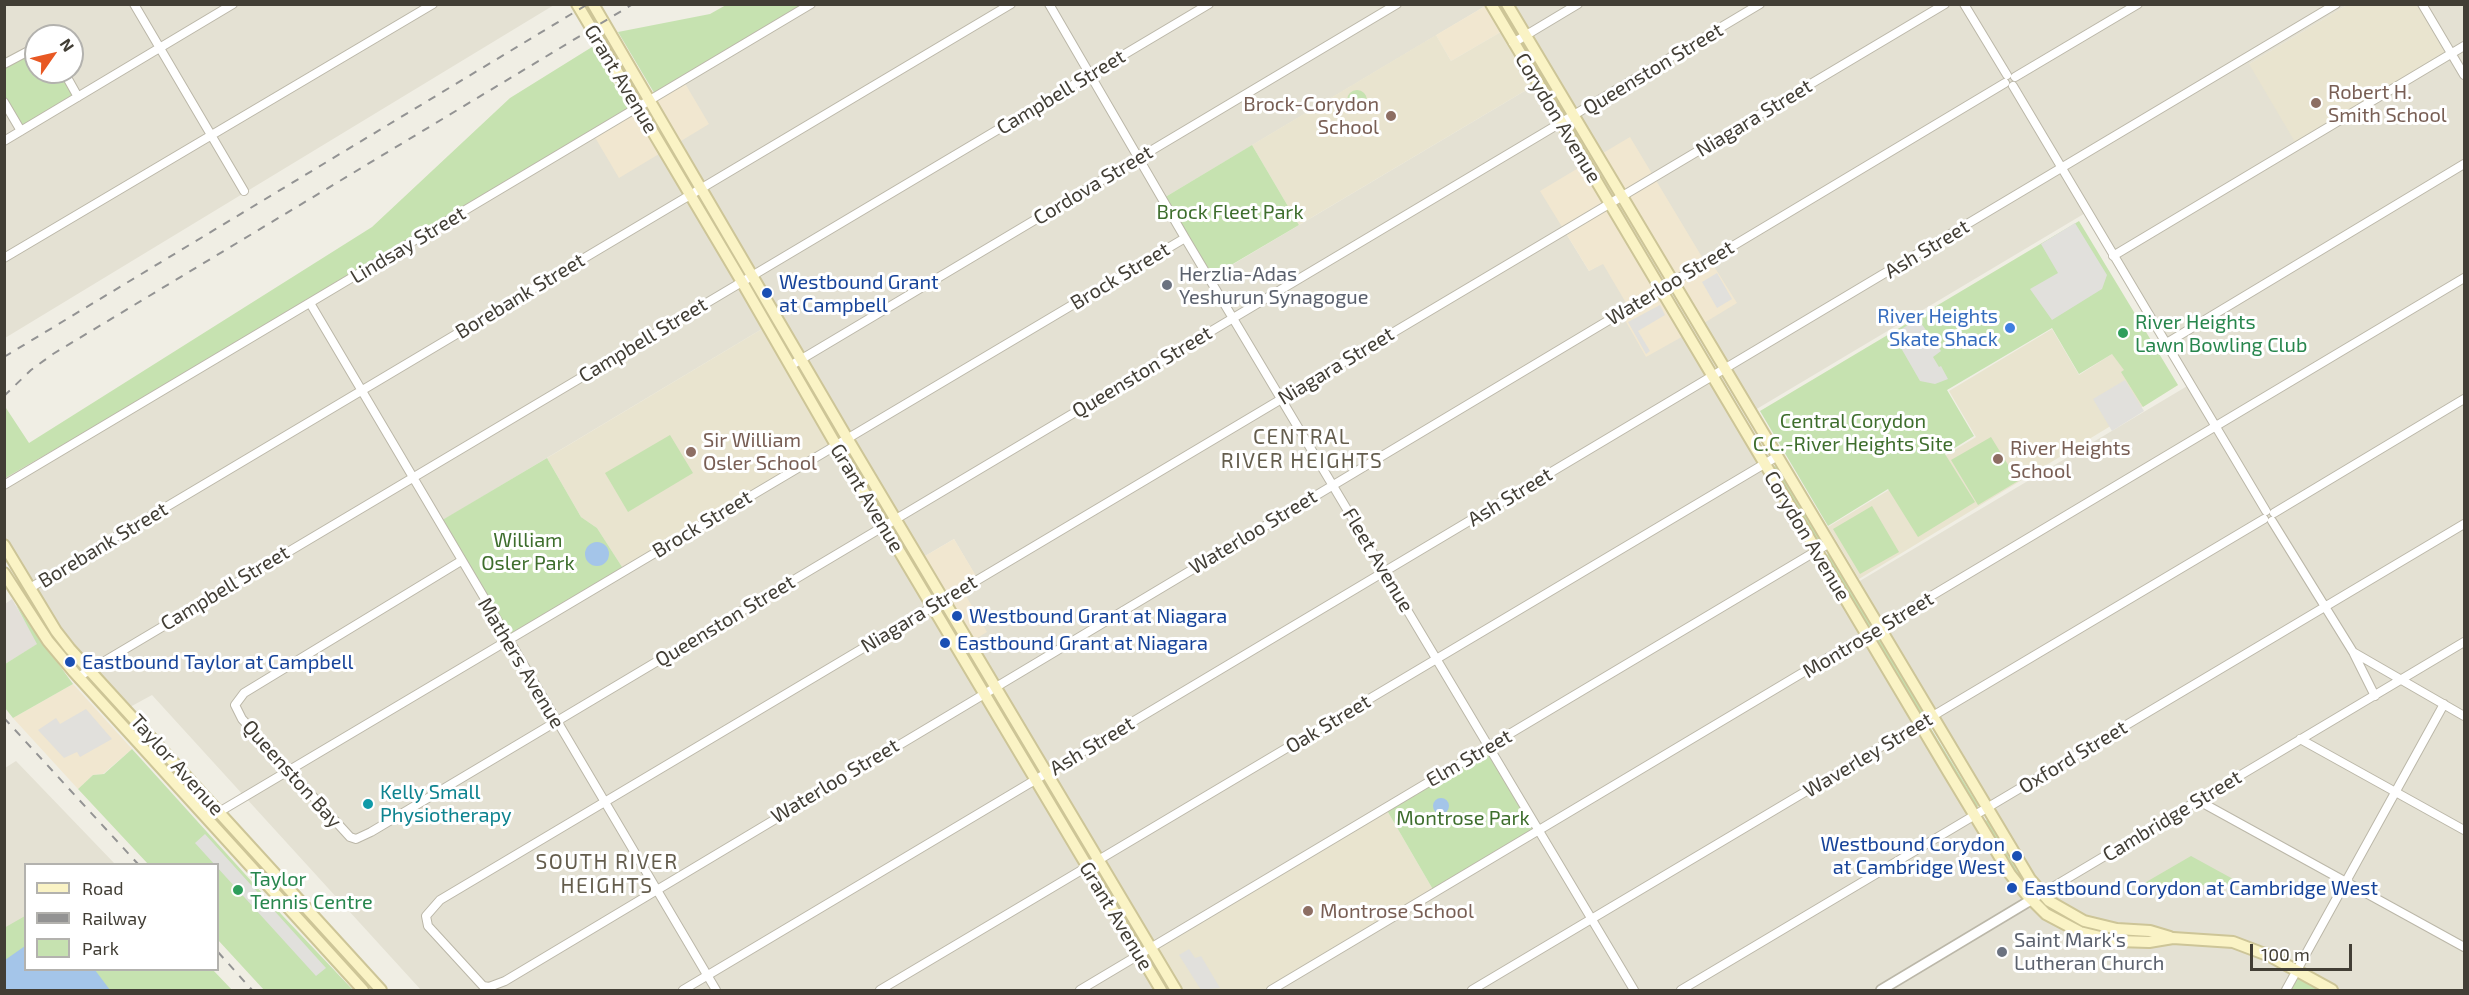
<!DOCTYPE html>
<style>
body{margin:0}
#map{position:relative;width:2469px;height:995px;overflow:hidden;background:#f0eee4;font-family:"Exo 2",sans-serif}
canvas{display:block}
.frame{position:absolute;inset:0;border:6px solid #423e35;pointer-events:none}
.legend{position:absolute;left:24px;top:863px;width:195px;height:108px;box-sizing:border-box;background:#fff;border:2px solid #b3b2ae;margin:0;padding:8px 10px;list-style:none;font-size:18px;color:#423e35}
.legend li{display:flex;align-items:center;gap:12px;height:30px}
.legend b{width:30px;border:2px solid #b3b2ae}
.north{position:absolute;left:24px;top:24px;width:60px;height:60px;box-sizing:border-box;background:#fff;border:2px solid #b3b2ae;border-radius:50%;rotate:56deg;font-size:16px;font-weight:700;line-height:24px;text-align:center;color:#423e35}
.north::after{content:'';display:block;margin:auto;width:21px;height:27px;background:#e85823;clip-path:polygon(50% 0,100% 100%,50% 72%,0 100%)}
.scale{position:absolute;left:2250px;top:944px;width:102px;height:27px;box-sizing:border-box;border:3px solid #423e35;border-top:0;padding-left:8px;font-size:18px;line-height:21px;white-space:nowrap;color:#423e35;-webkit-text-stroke:4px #fff;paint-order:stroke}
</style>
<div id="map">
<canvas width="2469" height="995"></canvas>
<div class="frame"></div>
<ul class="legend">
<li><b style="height:8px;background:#faf3c5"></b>Road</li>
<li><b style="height:8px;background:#939393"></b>Railway</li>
<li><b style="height:16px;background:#c6e2b0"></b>Park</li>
</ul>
<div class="north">N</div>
<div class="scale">100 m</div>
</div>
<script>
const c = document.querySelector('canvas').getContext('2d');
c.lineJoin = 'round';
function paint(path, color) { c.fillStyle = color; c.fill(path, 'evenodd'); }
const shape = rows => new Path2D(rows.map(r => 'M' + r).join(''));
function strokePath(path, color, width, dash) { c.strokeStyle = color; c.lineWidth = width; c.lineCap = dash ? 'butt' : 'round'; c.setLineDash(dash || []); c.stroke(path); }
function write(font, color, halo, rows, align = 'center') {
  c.font = font + ' "Exo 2",sans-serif'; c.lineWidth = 6; c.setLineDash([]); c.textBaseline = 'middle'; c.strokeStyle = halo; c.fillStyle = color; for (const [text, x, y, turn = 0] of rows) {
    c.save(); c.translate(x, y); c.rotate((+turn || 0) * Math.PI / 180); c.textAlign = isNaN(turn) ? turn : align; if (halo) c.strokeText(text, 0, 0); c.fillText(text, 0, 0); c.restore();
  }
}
paint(shape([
 [5,5,554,5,5,338],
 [36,36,72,36,72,72,36,72],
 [811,5,1487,5,1162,199,1210,278,1538,83,1585,164,1564,230,1589,271,1603,263,1687,334,2031,899,2036,887,1853,585,2189,385,2087,212,1750,413,1510,5,2347,5,2249,64,2446,53,2417,5,2464,5,2464,990,1271,990,1539,831,1489,746,1150,948,969,643,962,589,977,580,973,572,954,539,920,559,676,144,683,80],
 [593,134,664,151,767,326,440,522,507,640,836,445,1161,990,421,990,152,695,130,707,56,623,5,538,4,478,310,303],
 [16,761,115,864,26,864,25,946,5,960,5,768]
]), '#e4e1d3');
paint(shape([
 [1487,5,1506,29,1451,61,1436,35],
 [683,80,709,124,676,144,650,100],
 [638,108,664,151,619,178,593,134],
 [1630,137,1705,262,1710,260,1737,303,1699,326,1598,156],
 [1585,164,1687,334,1646,357,1621,313,1629,308,1603,264,1589,271,1540,191],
 [954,539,978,579,962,589,987,632,969,643,920,559],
 [73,684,132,749,103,774,93,775,78,789,13,718]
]), '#f1e7d0');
paint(shape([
 [12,599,38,644,5,664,5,604]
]), '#e3dfd9');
paint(shape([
 [2347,5,2417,5,2446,53,2295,142,2249,64],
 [1506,29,1538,83,1299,225,1252,145,1436,35,1451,61],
 [767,326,836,445,624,570,597,528,581,517,547,458],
 [2052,329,2079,375,2112,354,2178,385,1859,579,1828,527,1976,437,1949,391],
 [1385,807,1435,893,1271,990,1176,990,1150,948]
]), '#e9e4cf');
paint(shape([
 [726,5,811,5,656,96,618,32,710,14],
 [36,47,36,72,64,72,78,97,21,131,5,102,4,64],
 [592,47,631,112,310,303,5,478,6,408,29,443,372,227,510,98],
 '1347 100a10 10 0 1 1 20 0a10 10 0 1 1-20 0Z',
 [1252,145,1299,225,1209,278,1162,199],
 [2079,221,2178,385,2143,407,2121,372,2124,370,2112,354,2079,374,2052,328,1947,390,1974,436,1945,454,1975,502,1918,537,1888,489,1828,526,1760,411],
 [670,435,693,473,628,512,605,473],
 [1991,437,2018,481,1978,505,1951,460],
 [547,458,581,517,597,528,624,570,507,640,439,522],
 [1773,466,1777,467,1820,540,1819,544],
 [1872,506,1899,552,1860,574,1833,529],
 [1825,553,1830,556,1871,625,1869,629],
 [16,605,73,684,13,718,5,708,5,664,37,644],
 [1875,638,1879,638,1924,713,1923,718],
 [1930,727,1978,805,1977,809,1975,809,1928,728],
 [1489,746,1539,831,1435,893,1385,807],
 [132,749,282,915,353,990,264,990,218,940,218,864,148,864,78,789,93,775,104,774],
 [1982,819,1988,821,2027,888,2018,880],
 [2191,856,2244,885,2141,885],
 [25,916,26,970,213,970,232,990,5,990,4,928],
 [2297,971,2332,990,2286,990]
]), '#c6e2b0');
paint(shape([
 [2075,223,2107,275,2102,289,2052,320,2030,289,2058,273,2041,244],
 [1717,273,1732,299,1717,308,1702,282],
 [1660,305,1665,315,1638,331,1650,351,1646,354,1628,322],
 [1918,319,1941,351,1933,357,1939,367,1941,366,1948,379,1935,384,1920,381,1893,334],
 [2125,380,2144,411,2112,431,2093,399],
 [86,709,112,739,80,757,77,752,64,758,38,730,56,718,60,724],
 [205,834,326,968,316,976,195,843],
 [1189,949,1195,958,1201,956,1220,988,1201,990,1179,955]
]), '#e1e0dc');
paint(shape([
 '585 554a12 12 0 1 1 24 0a12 12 0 1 1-24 0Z',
 '1433 806a8 8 0 1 1 16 0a8 8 0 1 1-16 0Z',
 [25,946,26,970,95,970,110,990,5,990,5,960]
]), '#a4c5e9');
const minor = shape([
 [134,4,244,191],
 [1049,4,1185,238,1634,990],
 [1945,4,440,900,426,916,428,926,483,986,489,987,505,981,2005,83],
 [1964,4,2007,75],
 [2422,4,2464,75],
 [1513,43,1578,4],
 [4,64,36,47],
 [64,72,78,97],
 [2015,77,2138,4],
 [2013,86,2266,511],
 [4,102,21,131],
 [4,141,233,4],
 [2113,256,2464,46],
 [4,258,433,4],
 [310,303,716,990],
 [2165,344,2464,164],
 [790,366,1397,4],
 [4,485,811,4],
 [2274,513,2464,399],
 [2272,521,2353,652,2464,716],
 [461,561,244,693,235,705,242,719,350,837,356,839,371,832,1760,4],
 [30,588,1011,4],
 [2354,654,2375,696],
 [78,677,1209,4],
 [2300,739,2464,830],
 [2199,801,2464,947],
 [219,812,1185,238],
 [2031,900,2464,642],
 [683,990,2336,4],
 [880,990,1776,457],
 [1080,990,1828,544],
 [1271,990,2464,278],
 [1472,990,2264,519],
 [1681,990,2464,524],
 [2286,990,2444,704]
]);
const tertiary = shape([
 [1881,990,2031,900]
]);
const secondary = shape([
 [577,4,742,282,836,445,1161,990],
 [593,4,847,438,1176,990],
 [1491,4,1949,773,2010,874,2026,894,2046,914,2080,932,2117,941,2149,942,2173,938,2233,942,2270,956,2332,990],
 [1507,4,2030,879,2049,901,2084,921,2117,929,2150,931,2170,937],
 [4,545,56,631,70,649,381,990],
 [4,573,48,641,74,672,363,990]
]);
strokePath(minor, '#bbb7a8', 10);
strokePath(tertiary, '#bbb7a8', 12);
strokePath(secondary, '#cdc597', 14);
strokePath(minor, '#fff', 8);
strokePath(tertiary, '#fff', 9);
strokePath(secondary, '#faf3c5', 10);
strokePath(shape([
 [4,357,588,4],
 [4,396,31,370,53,354,633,4],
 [4,718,138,864],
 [218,952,252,990]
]), '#939393', 2, [8, 8]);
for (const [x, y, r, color] of [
 [2316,103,6,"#8d6e63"],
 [1391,116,6,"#8d6e63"],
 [1167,285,6,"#6b7280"],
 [767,293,6,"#1a4fb4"],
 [2010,328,6,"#3f7fe0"],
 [2123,333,6,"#2e9e5b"],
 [691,452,6,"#8d6e63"],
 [1998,459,6,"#8d6e63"],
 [957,616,6,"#1a4fb4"],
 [945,643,6,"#1a4fb4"],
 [70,662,6,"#1a4fb4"],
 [368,804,6,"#0f9aa8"],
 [2017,856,6,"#1a4fb4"],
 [2012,888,6,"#1a4fb4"],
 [238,890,6,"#2e9e5b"],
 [1308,911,6,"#8d6e63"],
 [2002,952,6,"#6b7280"]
]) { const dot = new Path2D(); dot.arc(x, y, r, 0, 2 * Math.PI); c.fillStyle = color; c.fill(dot); strokePath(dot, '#fff', 2); }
write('20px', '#423e35', '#fff', [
 ["Queenston Street",1653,69,-31],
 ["Grant Avenue",621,79,59],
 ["Campbell Street",1061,92,-31],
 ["Corydon Avenue",1558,118,59],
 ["Niagara Street",1754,118,-31],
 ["Cordova Street",1093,185,-31],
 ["Lindsay Street",408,245,-31],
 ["Ash Street",1927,249,-31],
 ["Brock Street",1120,276,-31],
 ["Waterloo Street",1670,283,-31],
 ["Borebank Street",520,296,-31],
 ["Campbell Street",643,340,-31],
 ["Niagara Street",1336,366,-31],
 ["Queenston Street",1142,372,-31],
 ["Ash Street",1510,497,-31],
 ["Grant Avenue",867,498,59],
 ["Brock Street",702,524,-31],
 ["Waterloo Street",1253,532,-31],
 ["Corydon Avenue",1807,536,59],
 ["Borebank Street",103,545,-31],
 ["Fleet Avenue",1378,560,59],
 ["Campbell Street",225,588,-31],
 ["Niagara Street",919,614,-31],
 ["Queenston Street",725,621,-31],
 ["Montrose Street",1868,635,-31],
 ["Mathers Avenue",521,663,59],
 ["Oak Street",1328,724,-31],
 ["Ash Street",1092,746,-31],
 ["Waverley Street",1868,755,-31],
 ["Oxford Street",2073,757,-31],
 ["Elm Street",1469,758,-30],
 ["Taylor Avenue",177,765,48],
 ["Queenston Bay",292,774,48],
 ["Waterloo Street",835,781,-31],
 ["Cambridge Street",2172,816,-31],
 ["Grant Avenue",1116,916,59]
]);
write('20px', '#785e54', '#fff', [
 ["Robert H.",2328,92],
 ["Smith School",2328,115],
 ["Brock-Corydon",1379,104,"right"],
 ["School",1379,127,"right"],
 ["Sir William",703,440],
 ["Osler School",703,463],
 ["River Heights",2010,448],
 ["School",2010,471],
 ["Montrose School",1320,911]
], 'left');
write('20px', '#3e6e2d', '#fff', [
 ["Brock Fleet Park",1230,212],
 ["Central Corydon",1853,421],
 ["C.C.-River Heights Site",1853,444],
 ["William",528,540],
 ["Osler Park",528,563],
 ["Montrose Park",1463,818]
]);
write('20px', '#5b616d', '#fff', [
 ["Herzlia-Adas",1179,274],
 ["Yeshurun Synagogue",1179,297],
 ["Saint Mark's",2014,940],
 ["Lutheran Church",2014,963]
], 'left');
write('20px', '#164399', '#fff', [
 ["Westbound Grant",779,282],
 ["at Campbell",779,305],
 ["Westbound Grant at Niagara",969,616],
 ["Eastbound Grant at Niagara",957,643],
 ["Eastbound Taylor at Campbell",82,662],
 ["Westbound Corydon",2005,844,"right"],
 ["at Cambridge West",2005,867,"right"],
 ["Eastbound Corydon at Cambridge West",2024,888]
], 'left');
write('20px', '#366cbe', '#fff', [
 ["River Heights",1998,316],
 ["Skate Shack",1998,339]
], 'right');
write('20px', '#27864d', '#fff', [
 ["River Heights",2135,322],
 ["Lawn Bowling Club",2135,345],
 ["Taylor",250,879],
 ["Tennis Centre",250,902]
], 'left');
write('20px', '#0d838f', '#fff', [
 ["Kelly Small",380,792],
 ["Physiotherapy",380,815]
], 'left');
c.letterSpacing = '1.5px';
write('21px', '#645d4d', '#fff', [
 ["CENTRAL",1302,437],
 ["RIVER HEIGHTS",1302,461],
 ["SOUTH RIVER",607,862],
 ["HEIGHTS",607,886]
]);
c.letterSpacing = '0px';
</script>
